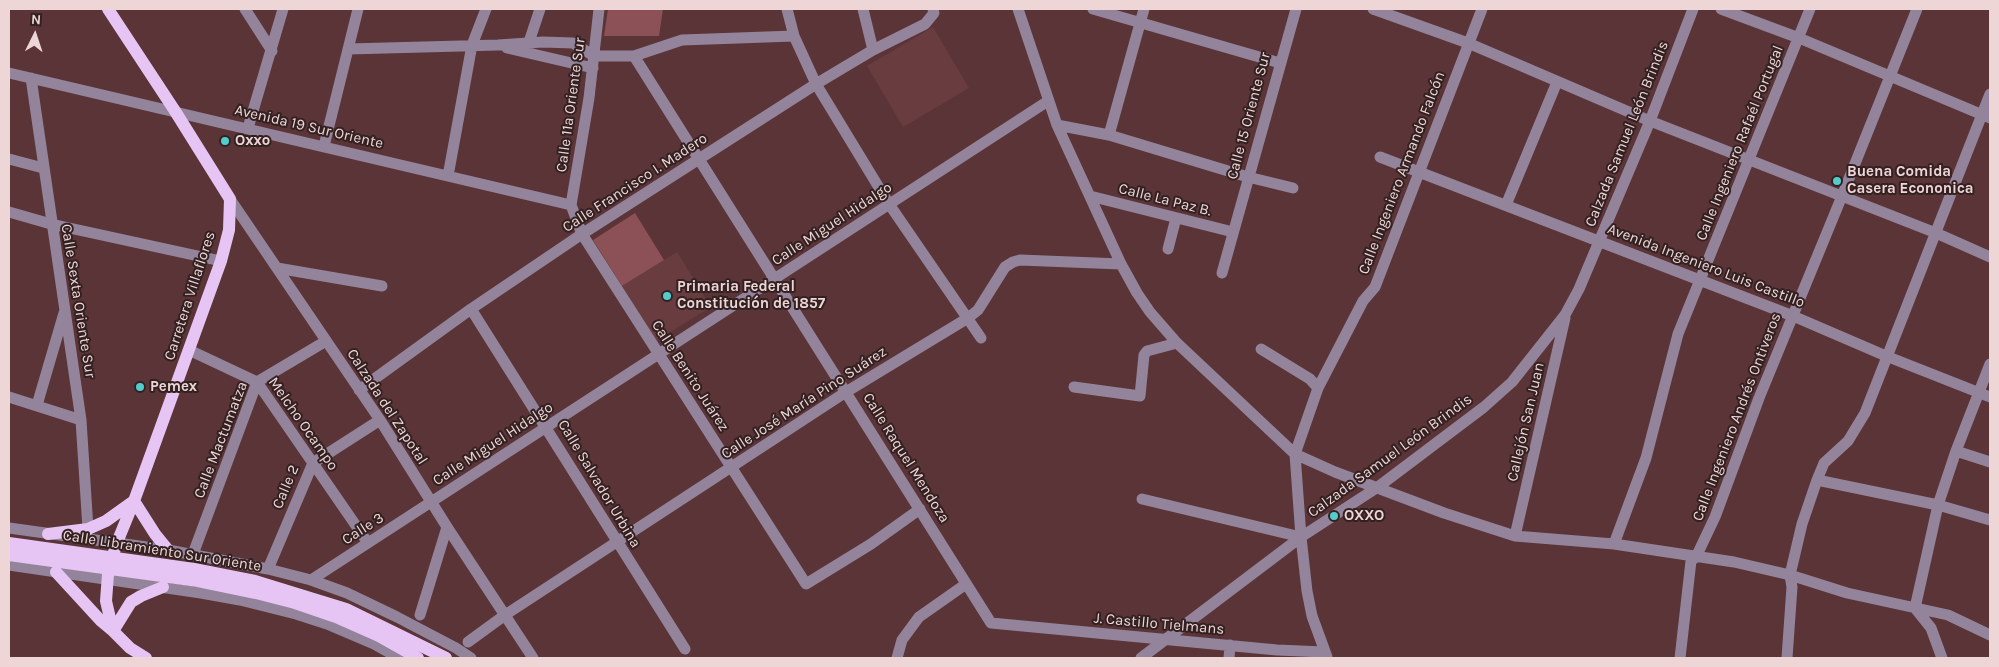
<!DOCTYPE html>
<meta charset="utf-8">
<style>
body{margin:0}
#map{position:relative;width:1999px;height:667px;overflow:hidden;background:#5a3437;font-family:Karla,sans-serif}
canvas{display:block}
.frame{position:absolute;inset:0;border:10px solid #eed5d6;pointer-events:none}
.north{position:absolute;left:10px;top:10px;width:50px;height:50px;-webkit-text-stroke:4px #332122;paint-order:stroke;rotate:4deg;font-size:14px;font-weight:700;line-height:20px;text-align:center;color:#eed5d6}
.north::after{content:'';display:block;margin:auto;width:18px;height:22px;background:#eed5d6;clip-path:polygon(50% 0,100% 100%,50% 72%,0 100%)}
</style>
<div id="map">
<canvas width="1999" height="667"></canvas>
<div class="frame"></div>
<div class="north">N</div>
</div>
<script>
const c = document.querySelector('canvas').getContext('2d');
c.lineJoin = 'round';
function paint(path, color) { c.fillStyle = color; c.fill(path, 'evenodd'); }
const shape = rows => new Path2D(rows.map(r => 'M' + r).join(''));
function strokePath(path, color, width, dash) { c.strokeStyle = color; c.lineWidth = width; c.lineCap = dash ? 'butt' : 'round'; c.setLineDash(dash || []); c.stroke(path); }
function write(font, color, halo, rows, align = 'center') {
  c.font = font + ' Karla,sans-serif'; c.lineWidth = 4; c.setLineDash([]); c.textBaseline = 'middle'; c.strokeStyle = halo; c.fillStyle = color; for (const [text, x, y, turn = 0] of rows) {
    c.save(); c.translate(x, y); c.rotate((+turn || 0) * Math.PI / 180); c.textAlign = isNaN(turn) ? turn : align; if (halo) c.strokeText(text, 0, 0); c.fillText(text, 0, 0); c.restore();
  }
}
paint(shape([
 [933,27,969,88,903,127,867,66],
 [677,252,711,307,656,341,622,286]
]), '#693c40');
paint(shape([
 [608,9,663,9,659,36,604,36],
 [635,213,664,260,622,286,593,240]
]), '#8c5156');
strokePath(shape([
 [245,9,272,51],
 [599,9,589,98,571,205,582,234,806,584,871,544,920,509],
 [787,9,794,36,816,84,889,204,981,338],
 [863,9,873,50],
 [1018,9,1057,125,1121,264,1137,293,1150,312,1177,343,1295,454,1335,472,1444,513,1515,536,1614,544,1734,562,1790,575,1847,593,1948,615,1990,635],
 [1093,9,1280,63],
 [1373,9,1468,43,1650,121,1936,233,1990,257],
 [1721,9,1799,38,1990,118],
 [529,42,540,9],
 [507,48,593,68],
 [348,49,498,45,543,42,573,43,594,56,634,56,682,40,794,36],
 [634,56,991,623,1277,650,1324,652],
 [9,73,571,205],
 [31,78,81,420,88,529],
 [1057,125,1109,135,1248,177,1293,188],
 [248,128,283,9],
 [1109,135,1144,9],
 [324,146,358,9],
 [1380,157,1793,316,1886,356,1990,397],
 [9,159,43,168],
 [448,176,472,45,486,9],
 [1090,196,1233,232],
 [230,199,380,420,447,527,533,658],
 [1506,205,1557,82],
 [9,212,51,224,221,261],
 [1168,249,1176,218],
 [277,268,382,286],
 [1222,273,1296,9],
 [471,309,685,649],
 [1261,349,1310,379,1318,388],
 [189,350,257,382,368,543],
 [1074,387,1140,396,1144,355,1147,351,1177,343],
 [359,390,471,309,582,234,816,84,873,50,925,24,934,13,933,9],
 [9,397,81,420],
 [37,405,64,313],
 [1956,451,1990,462],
 [1817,480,1938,505,1990,520],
 [1142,499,1301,537],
 [9,528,168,550,268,569,311,580,347,593,397,617,456,648,471,658],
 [1515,536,1565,318],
 [1614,544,1646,458,1678,334,1810,9],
 [193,554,257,382,326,341],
 [9,565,201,593,240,600,296,614,327,624,374,644,399,658],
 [268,569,313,463,380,420],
 [311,580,1048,101],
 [420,615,447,527],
 [468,642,505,615,846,392,968,318,978,310,1005,267,1013,262,1020,260,1121,264],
 [1327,657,1312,616,1307,591,1301,537,1295,454,1318,388,1363,301,1375,287,1482,9],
 [897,658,902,640,919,617,966,584],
 [1141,658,1301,537,1378,487,1484,407,1512,382,1565,315,1579,289,1650,121,1693,9],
 [1229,658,1230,645],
 [1680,658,1691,561,1696,557,1715,517,1759,398,1842,196,1917,9],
 [1787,658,1792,587,1790,575,1802,524,1817,480,1824,463,1848,441,1865,413,1990,94],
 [1942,658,1931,628,1915,608,1938,505,1956,451,1990,364]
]), '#93849b', 11);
strokePath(shape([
 [108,9,175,111,230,199,229,230,221,261,134,501,116,545],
 [134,501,155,534,168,550],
 [48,534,88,529,106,521,134,501],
 [9,543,194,569,255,581,346,609,446,658],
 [9,555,198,581,256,593,295,603,336,617,379,636,418,658],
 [56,572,101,621,113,631,131,602,141,596,163,587],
 [108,574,106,601,113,631,130,648,146,658]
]), '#e6c5f5', 12);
strokePath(shape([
 [108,574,116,545]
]), '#e6c5f5', 12);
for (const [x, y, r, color] of [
 [225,141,5,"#52cdcc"],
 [1837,181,5,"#52cdcc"],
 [667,296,5,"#52cdcc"],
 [140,387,5,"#52cdcc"],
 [1334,516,5,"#52cdcc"]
]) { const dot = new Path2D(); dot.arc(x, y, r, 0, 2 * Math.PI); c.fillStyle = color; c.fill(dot); strokePath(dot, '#332122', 2); }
write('15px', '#eed5d6', '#332122', [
 ["Calle 11a Oriente Sur",571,105,-82],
 ["Calle 15 Oriente Sur",1249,116,-75],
 ["Avenida 19 Sur Oriente",309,127,13],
 ["Calzada Samuel León Brindis",1627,134,-68],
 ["Calle Ingeniero Rafaél Portugal",1740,143,-68],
 ["Calle Ingeniero Armando Falcón",1402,173,-69],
 ["Calle Francisco I. Madero",635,183,-33],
 ["Calle La Paz B.",1165,200,14],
 ["Calle Miguel Hidalgo",832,224,-33],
 ["Avenida Ingeniero Luis Castillo",1706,266,21],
 ["Carretera Villaflores",190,296,-72],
 ["Calle Sexta Oriente Sur",78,301,81],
 ["Calle Benito Juárez",690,376,57],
 ["Calle José María Pino Suárez",804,403,-33],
 ["Calzada del Zapotal",387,407,57],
 ["Calle Ingeniero Andrés Ontiveros",1737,417,-69],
 ["Callejón San Juan",1526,422,-77],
 ["Melcho Ocampo",303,424,55],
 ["Calle Mactumatza",221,440,-69],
 ["Calle Miguel Hidalgo",493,444,-33],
 ["Calzada Samuel León Brindis",1390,456,-36],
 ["Calle Raquel Mendoza",906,458,58],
 ["Calle Salvador Urbina",599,484,59],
 ["Calle 2",286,487,-67],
 ["Calle 3",363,529,-33],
 ["Calle Libramiento Sur Oriente",162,551,9],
 ["J. Castillo Tielmans",1159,624,5]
]);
write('bold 15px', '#eed5d6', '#332122', [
 ["Oxxo",235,141],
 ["Buena Comida",1847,172],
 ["Casera Econonica",1847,189],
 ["Primaria Federal",677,287],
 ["Constitución de 1857",677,304],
 ["Pemex",150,387],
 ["OXXO",1344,516]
], 'left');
</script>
